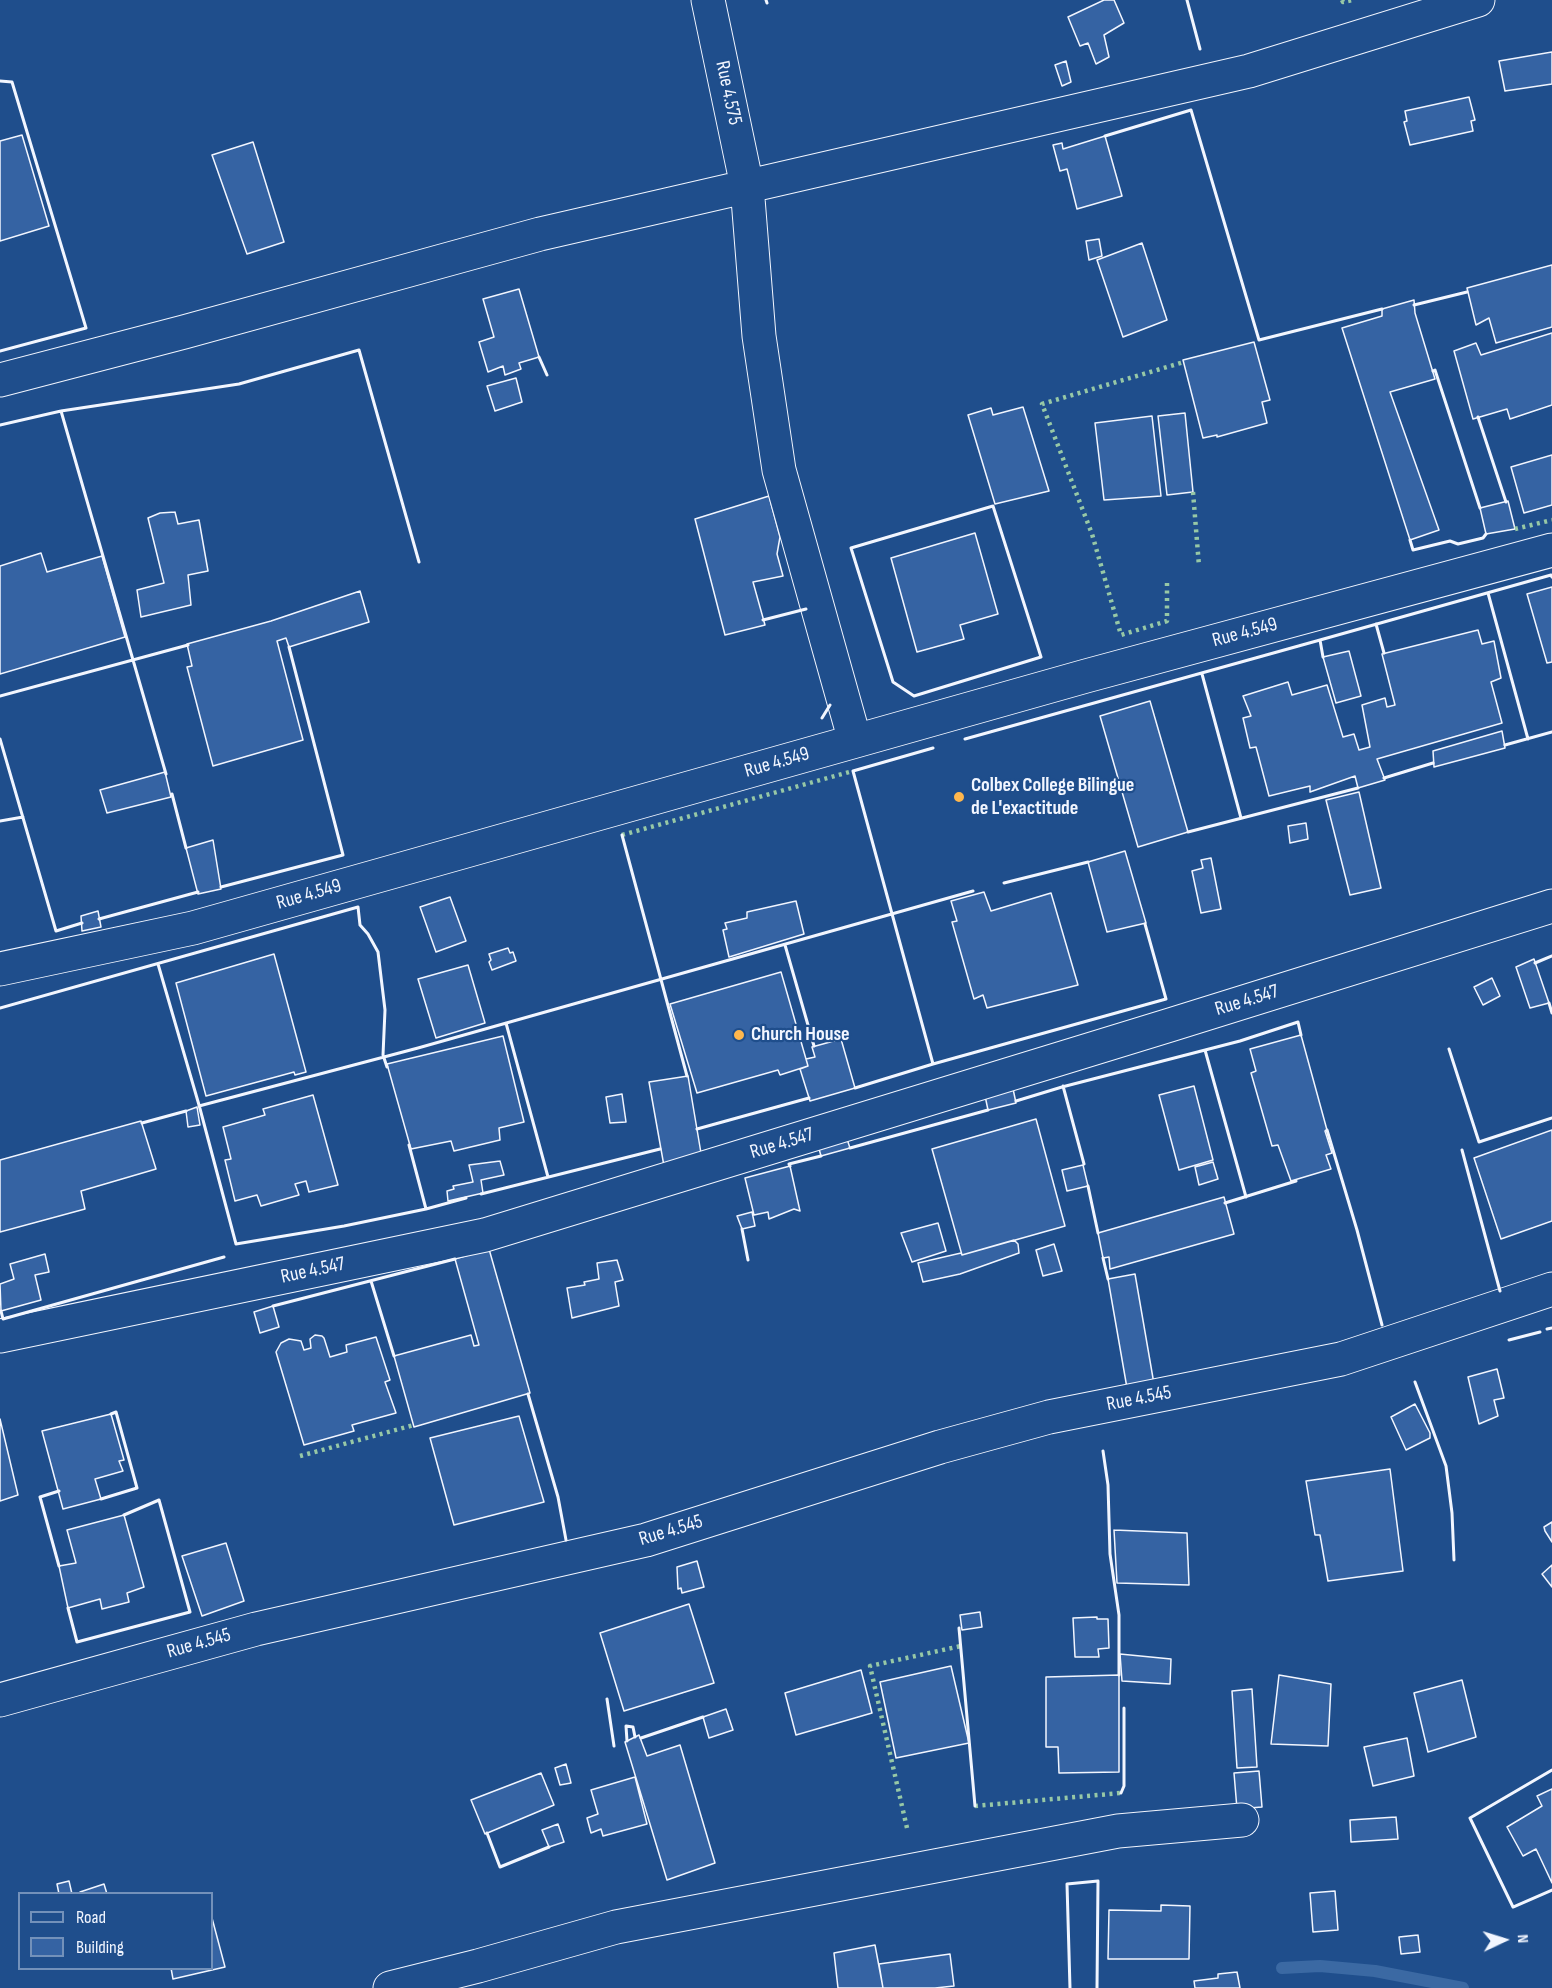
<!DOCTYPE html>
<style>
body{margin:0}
#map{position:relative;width:1552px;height:1988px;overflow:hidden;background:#1f4e8c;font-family:"Sofia Sans Condensed",sans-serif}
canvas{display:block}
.legend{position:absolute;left:18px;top:1892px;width:195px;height:78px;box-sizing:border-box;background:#1f4e8c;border:2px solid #7391ba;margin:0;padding:8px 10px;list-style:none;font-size:18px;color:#f2f6ff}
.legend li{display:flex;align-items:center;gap:12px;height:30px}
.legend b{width:30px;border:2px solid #7391ba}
.north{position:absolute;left:1474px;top:1910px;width:60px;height:60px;-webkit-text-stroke:4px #1f4e8c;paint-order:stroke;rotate:86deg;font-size:16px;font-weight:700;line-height:24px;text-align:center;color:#f2f6ff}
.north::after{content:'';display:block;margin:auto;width:21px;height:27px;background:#f2f6ff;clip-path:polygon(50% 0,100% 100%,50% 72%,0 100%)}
</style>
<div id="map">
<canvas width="1552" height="1988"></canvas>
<ul class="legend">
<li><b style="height:8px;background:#1f4e8c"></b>Road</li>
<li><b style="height:16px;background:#3563a3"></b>Building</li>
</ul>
<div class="north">N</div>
</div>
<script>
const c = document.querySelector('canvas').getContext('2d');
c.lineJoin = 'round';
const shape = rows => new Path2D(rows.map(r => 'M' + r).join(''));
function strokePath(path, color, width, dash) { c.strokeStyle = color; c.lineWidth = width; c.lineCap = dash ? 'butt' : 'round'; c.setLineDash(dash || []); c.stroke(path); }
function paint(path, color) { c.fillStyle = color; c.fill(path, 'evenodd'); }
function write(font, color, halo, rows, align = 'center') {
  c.font = font + ' "Sofia Sans Condensed",sans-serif'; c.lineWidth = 4.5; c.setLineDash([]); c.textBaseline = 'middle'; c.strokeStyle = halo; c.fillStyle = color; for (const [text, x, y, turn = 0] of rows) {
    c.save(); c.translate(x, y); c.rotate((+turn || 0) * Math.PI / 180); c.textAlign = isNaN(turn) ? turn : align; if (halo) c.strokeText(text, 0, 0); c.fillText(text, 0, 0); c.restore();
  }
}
strokePath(shape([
 [1282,1968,1320,1966,1375,1971,1463,1988]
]), '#3b69a3', 12);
const building = shape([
 [1104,0,1114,0,1124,23,1104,35,1109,57,1096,64,1088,43,1080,46,1068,17,1104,0],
 [1552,52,1552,84,1505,91,1499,61,1552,52],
 [1066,61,1071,82,1062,86,1055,65,1066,61],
 [1469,97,1475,120,1471,121,1473,131,1410,145,1404,122,1407,121,1405,111,1469,97],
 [22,135,49,226,0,241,0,141,22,135],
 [1105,136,1122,196,1077,209,1067,169,1060,171,1053,145,1062,143,1063,149,1105,136],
 [253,142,284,242,247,254,212,155,253,142],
 [1099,239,1102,256,1089,260,1086,241,1099,239],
 [1142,243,1167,320,1123,337,1097,260,1142,243],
 [1552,265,1552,327,1496,343,1489,318,1476,325,1467,288,1552,265],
 [519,289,539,357,519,363,521,369,505,375,503,366,488,372,479,342,494,337,483,299,519,289],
 [1414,300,1415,313,1435,379,1390,392,1439,530,1410,540,1342,328,1382,316,1382,309,1414,300],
 [1552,333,1552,405,1510,419,1507,409,1473,419,1454,351,1476,343,1481,355,1552,333],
 [1254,342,1270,400,1262,402,1267,423,1217,437,1217,435,1203,438,1183,360,1254,342],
 [516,378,522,402,495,411,487,386,516,378],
 [1023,407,1049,491,995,504,968,415,991,408,993,415,1023,407],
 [1185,413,1193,492,1167,495,1158,416,1185,413],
 [1152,416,1161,496,1104,500,1095,423,1152,416],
 [1552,455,1552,505,1524,513,1511,467,1552,455],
 [769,496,780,537,777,554,783,576,753,582,765,625,725,635,695,519,769,496],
 [1508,501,1515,529,1486,534,1480,508,1508,501],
 [175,512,178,524,199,520,208,571,188,575,191,605,141,617,137,590,164,583,148,518,160,513,175,512],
 [975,533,998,614,960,625,964,639,917,652,891,558,975,533],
 [41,553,47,572,102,556,125,637,0,674,0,566,41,553],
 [1552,587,1552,662,1547,663,1527,594,1552,587],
 [360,591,369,622,289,647,286,638,277,641,303,740,213,766,187,667,192,666,187,644,271,621,360,591],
 [1478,630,1482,644,1494,641,1501,678,1491,682,1502,723,1377,759,1385,780,1358,788,1355,776,1310,792,1310,786,1269,796,1256,747,1250,748,1243,718,1251,716,1243,696,1288,682,1292,695,1327,685,1343,737,1354,734,1359,750,1370,747,1362,705,1385,698,1387,707,1395,705,1382,654,1478,630],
 [1349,651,1361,696,1336,703,1323,657,1349,651],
 [1150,701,1188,832,1138,847,1100,716,1150,701],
 [1502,731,1505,748,1434,767,1433,751,1502,731],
 [165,772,171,797,107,813,100,790,165,772],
 [1359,792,1381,888,1350,895,1326,800,1359,792],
 [1306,823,1308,839,1290,843,1288,826,1306,823],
 [213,840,221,889,198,894,186,848,213,840],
 [1125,851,1146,923,1107,932,1088,862,1125,851],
 [1211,858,1221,909,1201,913,1192,871,1203,868,1201,860,1211,858],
 [984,892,991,911,1051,893,1078,985,987,1008,983,995,974,999,952,922,957,921,951,901,984,892],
 [450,897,466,941,436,952,420,907,450,897],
 [796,901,804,934,729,957,723,930,727,929,725,923,747,918,747,912,796,901],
 [98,911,101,927,82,931,81,916,98,911],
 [508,948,510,953,513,952,516,961,492,970,489,962,491,960,489,954,508,948],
 [274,954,306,1072,295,1075,294,1072,206,1096,176,983,274,954],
 [1534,959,1549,1003,1530,1008,1516,967,1534,959],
 [468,965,485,1023,436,1038,418,979,468,965],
 [781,972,808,1066,780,1075,778,1070,697,1093,670,1004,781,972],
 [1492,978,1500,996,1483,1005,1474,987,1492,978],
 [1301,1035,1327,1130,1325,1131,1332,1153,1326,1155,1331,1169,1291,1181,1278,1145,1272,1146,1251,1073,1256,1071,1250,1049,1301,1035],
 [503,1036,524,1122,499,1128,500,1140,454,1151,451,1141,411,1149,387,1064,503,1036],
 [841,1039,855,1088,810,1101,800,1069,808,1066,806,1059,815,1057,812,1047,841,1039],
 [688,1076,702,1159,664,1166,649,1082,688,1076],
 [1012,1084,1016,1103,988,1110,984,1091,1012,1084],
 [1194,1086,1213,1160,1179,1170,1159,1095,1194,1086],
 [622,1094,626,1122,610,1123,606,1097,622,1094],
 [313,1095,338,1185,309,1192,306,1181,295,1184,299,1195,261,1206,257,1195,235,1201,225,1160,231,1159,223,1127,265,1115,263,1109,313,1095],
 [197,1107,200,1125,188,1127,186,1111,197,1107],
 [1036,1119,1065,1226,962,1255,932,1149,1036,1119],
 [141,1121,156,1169,81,1191,85,1209,0,1232,0,1160,141,1121],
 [844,1130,850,1148,821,1156,816,1138,844,1130],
 [1552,1130,1552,1221,1501,1239,1474,1158,1552,1130],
 [500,1161,504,1175,481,1180,483,1193,448,1201,447,1191,454,1189,453,1186,473,1182,469,1165,500,1161],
 [1213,1162,1218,1179,1199,1185,1195,1167,1213,1162],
 [1083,1165,1088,1186,1067,1191,1062,1170,1083,1165],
 [790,1166,800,1211,794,1209,769,1219,768,1212,754,1215,745,1178,790,1166],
 [1224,1197,1234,1234,1110,1269,1109,1257,1103,1258,1098,1233,1224,1197],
 [752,1212,755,1226,742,1229,737,1216,752,1212],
 [938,1223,946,1251,912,1262,901,1233,938,1223],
 [1014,1240,1018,1244,1019,1253,960,1274,923,1282,918,1263,961,1253,962,1255,1014,1240],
 [1054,1244,1062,1271,1043,1276,1036,1250,1054,1244],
 [489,1249,530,1393,414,1427,394,1356,471,1335,474,1346,479,1345,455,1259,489,1249],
 [45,1254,49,1272,35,1275,41,1300,1,1311,0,1284,14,1279,10,1264,45,1254],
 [617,1260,623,1280,615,1282,619,1306,572,1318,567,1288,585,1285,584,1282,599,1279,597,1263,617,1260],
 [1135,1274,1154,1384,1127,1388,1108,1279,1135,1274],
 [273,1306,279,1327,260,1333,254,1312,273,1306],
 [315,1335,322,1336,324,1338,330,1357,347,1352,346,1345,376,1337,390,1380,385,1382,396,1413,352,1425,354,1431,304,1445,276,1352,281,1343,289,1339,301,1341,304,1350,311,1348,310,1339,315,1335],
 [1497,1369,1504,1398,1494,1400,1498,1416,1479,1424,1468,1377,1497,1369],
 [1415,1404,1430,1433,1430,1438,1406,1450,1391,1417,1415,1404],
 [111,1414,124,1460,119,1461,123,1471,95,1479,101,1499,63,1509,42,1431,111,1414],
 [519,1416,544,1502,454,1525,430,1438,519,1416],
 [0,1419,18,1495,0,1501,0,1419],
 [1390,1469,1403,1571,1328,1581,1320,1535,1315,1535,1306,1481,1390,1469],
 [124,1515,144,1587,127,1593,129,1602,102,1609,100,1599,68,1608,59,1566,76,1563,67,1530,124,1515],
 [1552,1522,1552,1542,1545,1531,1544,1527,1552,1522],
 [1114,1530,1187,1533,1189,1585,1117,1583,1114,1530],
 [226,1543,244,1601,202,1616,182,1556,226,1543],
 [697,1561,704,1587,682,1593,681,1588,678,1589,677,1567,697,1561],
 [1552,1565,1552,1587,1542,1574,1552,1565],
 [689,1604,714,1683,624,1711,600,1633,689,1604],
 [980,1612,982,1627,962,1630,960,1615,980,1612],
 [1097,1617,1097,1619,1108,1619,1109,1648,1098,1649,1099,1657,1075,1657,1073,1618,1097,1617],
 [1120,1654,1171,1659,1170,1684,1122,1681,1120,1654],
 [951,1666,969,1743,896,1758,880,1682,951,1666],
 [861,1670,872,1713,796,1735,785,1693,861,1670],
 [1119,1675,1119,1772,1059,1773,1058,1747,1046,1747,1046,1677,1119,1675],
 [1279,1675,1331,1684,1328,1746,1271,1744,1279,1675],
 [1462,1680,1476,1737,1428,1752,1414,1693,1462,1680],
 [1252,1689,1257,1767,1237,1768,1232,1691,1252,1689],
 [726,1709,733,1730,709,1738,703,1717,726,1709],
 [639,1735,647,1756,680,1745,715,1863,667,1880,625,1742,639,1735],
 [1407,1738,1414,1776,1373,1786,1364,1747,1407,1738],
 [566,1764,571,1783,560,1785,555,1768,566,1764],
 [1259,1771,1262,1807,1237,1809,1234,1773,1259,1771],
 [541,1773,554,1805,485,1834,471,1800,541,1773],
 [635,1777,647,1824,603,1836,601,1829,591,1833,587,1818,598,1814,591,1790,635,1777],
 [1552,1789,1552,1883,1536,1849,1523,1856,1507,1827,1542,1806,1537,1796,1552,1789],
 [1396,1817,1398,1839,1351,1842,1350,1820,1396,1817],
 [558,1824,564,1842,549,1847,542,1830,558,1824],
 [69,1881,72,1894,59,1894,57,1884,69,1881],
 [104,1884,107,1894,80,1894,80,1892,104,1884],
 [1335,1891,1338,1930,1313,1932,1310,1893,1335,1891],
 [1161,1905,1190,1906,1189,1959,1108,1959,1109,1910,1161,1911,1161,1905],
 [212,1918,225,1967,173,1979,171,1968,212,1968,212,1918],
 [1418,1935,1420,1952,1401,1954,1399,1937,1418,1935],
 [875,1945,883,1988,838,1988,834,1953,875,1945],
 [950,1954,954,1986,935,1988,883,1988,879,1964,950,1954],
 [1237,1972,1240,1988,1195,1988,1194,1981,1218,1978,1218,1974,1237,1972]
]);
paint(building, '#3563a3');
strokePath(building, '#f2f6ff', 1.5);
const street = shape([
 [708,0,747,186,759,336,779,470,855,741],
 [0,380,184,332,540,234,1249,71,1478,0],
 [0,969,193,928,1086,676,1552,550],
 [0,1336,485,1235,1170,1025,1552,906],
 [0,1700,256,1629,646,1540,940,1447,1049,1417,1341,1359,1552,1289],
 [390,1988,478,1966,616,1927,1118,1831,1242,1820]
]);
strokePath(street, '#f2f6ff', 35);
strokePath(street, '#1f4e8c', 33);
strokePath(shape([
 [1342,0,1343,2,1353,0],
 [1193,492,1199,566],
 [1515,529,1552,520],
 [1167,583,1167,621,1121,635,1092,534,1042,404,1184,362],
 [622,835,853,771],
 [300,1456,414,1425],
 [975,1806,1121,1793],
 [907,1828,870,1666,961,1646]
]), '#97c8a6', 4.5, [3, 4.5]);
strokePath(shape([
 [766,0,767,3],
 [1187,0,1200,49],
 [0,81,12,82,86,328,0,351],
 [1105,136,1191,110,1259,340,1382,309],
 [1414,305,1467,292],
 [539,357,547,375],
 [1433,371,1435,370,1480,508],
 [61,411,166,774],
 [1478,417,1506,502],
 [0,425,61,411,239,384,359,350,419,562],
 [993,506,1041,657,914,696,893,682,851,548,993,506],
 [1410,540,1413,550,1450,541,1458,544,1483,538,1486,534],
 [1488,593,1528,739],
 [763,620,806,609],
 [1376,624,1384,653],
 [1323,657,1320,640,1551,575,1552,577],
 [1202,674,1241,818],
 [0,696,188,645],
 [822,718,830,705],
 [0,739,56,931,82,923],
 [965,739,1320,640],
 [1505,745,1552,732],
 [933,748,853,771,933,1064,1166,999,1145,924],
 [1384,778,1433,763],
 [172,794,186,848],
 [0,821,23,817],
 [1188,832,1358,788],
 [622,835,687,1076],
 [1004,883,1088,862],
 [221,887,343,855,289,647],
 [99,919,198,892],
 [785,945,814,1046],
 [1535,963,1552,956],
 [158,964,199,1105,236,1244,344,1226,426,1209,466,1198],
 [1549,1003,1552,1013],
 [0,1008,358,907,360,925,368,934,378,952,385,1010,383,1055,387,1067],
 [506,1023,548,1177],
 [1449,1049,1479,1142,1552,1118],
 [1205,1050,1246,1197],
 [1063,1086,1084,1164],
 [855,1088,933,1064],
 [1016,1101,1062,1087,1240,1041,1298,1022,1301,1035],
 [199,1106,418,1048,973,891],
 [142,1123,186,1111],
 [697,1129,809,1098],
 [1327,1130,1357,1230,1382,1325],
 [409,1145,426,1209],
 [850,1148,988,1110],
 [1462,1150,1500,1291],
 [790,1166,789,1164,821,1156],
 [1088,1186,1098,1233],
 [481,1194,660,1149],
 [1225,1203,1296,1181],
 [742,1229,748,1260],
 [1103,1258,1108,1279],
 [371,1281,394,1356],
 [273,1306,455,1259],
 [1,1311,3,1319,224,1257],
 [1547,1329,1552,1328],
 [1509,1340,1540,1332],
 [1415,1382,1446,1466,1452,1513,1454,1560],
 [528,1394,558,1497,566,1540],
 [1103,1451,1108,1485,1110,1554,1119,1615,1119,1675],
 [101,1499,137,1488,116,1412,111,1414],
 [59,1566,40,1497,59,1491],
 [68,1608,77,1642,190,1612,159,1500,124,1515],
 [959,1628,975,1806],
 [607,1699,614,1746],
 [641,1738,703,1717],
 [627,1741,626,1726,633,1727,635,1737],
 [1552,1770,1470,1818,1513,1907,1552,1890],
 [1121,1793,1124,1786,1124,1708],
 [487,1833,500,1867,549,1847],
 [1070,1988,1067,1884,1098,1881,1097,1988]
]), '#f2f6ff', 3);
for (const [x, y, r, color] of [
 [959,797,6,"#ffb74d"],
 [739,1035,6,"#ffb74d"]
]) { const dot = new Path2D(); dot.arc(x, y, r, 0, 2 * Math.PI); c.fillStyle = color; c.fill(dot); strokePath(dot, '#1f4e8c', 2); }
write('20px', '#f2f6ff', '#1f4e8c', [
 ["Rue 4.575",728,93,78],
 ["Rue 4.549",1245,633,-15],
 ["Rue 4.549",777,763,-16],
 ["Rue 4.549",309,895,-16],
 ["Rue 4.547",1247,1001,-17],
 ["Rue 4.547",782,1144,-17],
 ["Rue 4.547",313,1271,-12],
 ["Rue 4.545",1139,1399,-11],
 ["Rue 4.545",671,1531,-17],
 ["Rue 4.545",199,1644,-16]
]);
write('bold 20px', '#f2f6ff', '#1f4e8c', [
 ["Colbex College Bilingue",971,786],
 ["de L'exactitude",971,809],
 ["Church House",751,1035]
], 'left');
</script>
